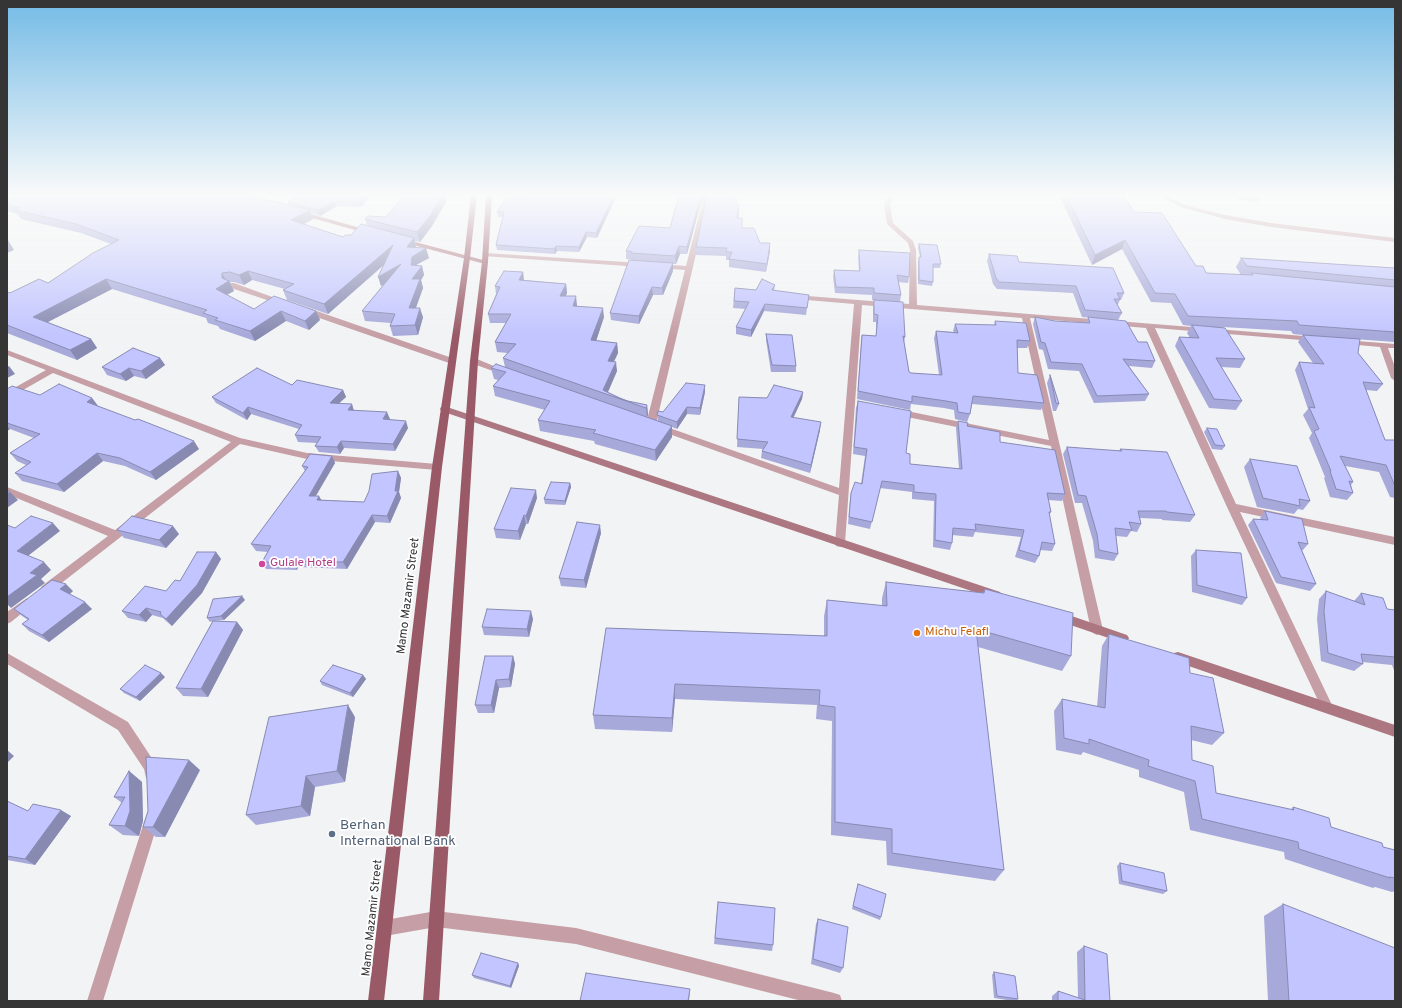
<!DOCTYPE html>
<style>
body{margin:0}
#map{position:relative;width:1402px;height:1008px;overflow:hidden;background:#f2f3f5;font-family:Overpass,sans-serif}
canvas{display:block}
.frame{position:absolute;inset:0;border:8px solid #353536;pointer-events:none}
</style>
<div id="map">
<canvas width="1402" height="1008"></canvas>
<div class="frame"></div>
</div>
<script>
const c = document.querySelector('canvas').getContext('2d');
c.lineJoin = 'round';
const shape = rows => new Path2D(rows.map(r => 'M' + r).join(''));
function paint(path, color) { c.fillStyle = color; c.fill(path, 'evenodd'); }
function strokePath(path, color, width, dash) { c.strokeStyle = color; c.lineWidth = width; c.lineCap = dash ? 'butt' : 'round'; c.setLineDash(dash || []); c.stroke(path); }
function write(font, color, halo, rows, align = 'center') {
  c.font = font + ' Overpass,sans-serif'; c.lineWidth = 3.5; c.setLineDash([]); c.textBaseline = 'middle'; c.strokeStyle = halo; c.fillStyle = color; for (const [text, x, y, turn = 0] of rows) {
    c.save(); c.translate(x, y); c.rotate((+turn || 0) * Math.PI / 180); c.textAlign = isNaN(turn) ? turn : align; if (halo) c.strokeText(text, 0, 0); c.fillText(text, 0, 0); c.restore();
  }
}
paint(shape([
 [889,195,895,195,890,204,893,223,913,241,916,250,917,305,1316,337,1317,339,1313,341,1155,328,1236,504,1395,537,1395,545,1240,512,1331,703,1333,707,1331,711,1327,713,1323,711,1227,507,1146,328,1030,318,1103,630,1101,633,1097,635,1093,633,1091,630,1051,446,897,415,893,412,897,409,1049,440,1022,318,862,305,845,543,844,546,840,547,836,546,835,543,839,495,658,430,656,428,658,426,664,426,839,488,854,304,795,299,791,297,795,295,909,304,910,250,908,243,887,224,884,204,889,195],
 [1159,195,1166,195,1185,205,1225,215,1271,223,1395,238,1395,242,1271,227,1225,219,1181,207,1159,195],
 [705,201,708,203,656,424,651,427,646,424,685,270,659,268,655,266,659,264,686,266,702,203,705,201],
 [485,253,641,263,645,265,641,267,483,256,483,254,485,253],
 [228,283,234,283,286,302,285,304,279,304,228,287,228,283],
 [302,308,308,308,455,359,456,361,452,363,449,363,302,312,302,308],
 [1344,340,1395,344,1395,348,1388,348,1395,367,1395,381,1391,378,1380,347,1347,344,1343,342,1344,340],
 [7,350,240,438,307,453,437,464,442,467,437,470,307,459,240,444,50,592,46,593,42,592,40,589,42,586,108,536,7,494,7,487,115,530,231,442,53,373,7,399,7,392,46,370,7,355,7,350],
 [471,359,477,359,508,372,507,374,501,374,471,363,470,361,471,359],
 [27,598,31,600,33,603,31,606,11,622,7,624,7,612,27,598],
 [7,653,128,722,155,763,158,773,156,778,151,779,146,778,144,769,118,730,7,664,7,653],
 [152,812,157,814,159,819,103,1001,87,1001,145,819,147,814,152,812],
 [436,911,576,928,834,993,840,995,842,1001,802,1001,576,944,436,927,385,936,380,933,377,928,380,923,385,920,436,911]
]), '#c59fa5');
paint(shape([
 [300,211,371,231,372,232,369,234,298,214,297,213,300,211],
 [404,239,487,261,488,262,485,264,402,242,401,241,404,239],
 [444,406,1000,592,1002,595,1000,598,996,599,992,598,441,411,440,409,441,407,444,406],
 [1060,612,1127,635,1129,638,1127,641,1123,643,1056,620,1054,617,1056,614,1060,612],
 [1178,652,1395,725,1395,737,1174,661,1172,657,1174,653,1178,652]
]), '#ac7780');
paint(shape([
 [471,195,477,195,470,258,442,467,384,1001,368,1001,432,467,464,258,471,195],
 [486,195,492,195,488,262,478,361,439,1001,423,1001,470,361,482,262,486,195]
]), '#995966');
paint(shape([
 [7,195,289,205,288,202,371,195,361,207,337,206,320,216,311,213,313,219,304,224,343,237,351,235,367,225,365,219,386,217,405,195,445,195,447,200,432,226,420,242,415,241,416,247,416,248,429,258,416,265,422,266,424,275,421,280,423,288,416,308,423,317,418,335,393,336,390,326,391,323,365,321,362,311,383,285,381,286,384,265,328,314,287,300,283,290,285,289,252,280,244,285,234,282,230,282,234,291,227,295,254,309,316,311,320,320,309,330,286,321,255,341,220,329,218,326,208,323,206,318,112,289,48,322,91,339,97,348,77,360,7,333,7,292,10,293,48,283,111,244,81,233,21,219,17,214,7,211],
 [617,195,597,238,587,237,579,252,557,251,555,254,497,250,496,245,503,217,498,217,497,212,524,197],
 [679,195,733,195,732,196,739,212,738,218,742,228,770,251,766,272,729,267,729,260,726,260,726,256,696,255,696,247,706,201,701,203,687,254,680,254,676,264,673,264,673,271,663,295,653,295,639,324,611,320,610,313,631,261,631,259,626,259,626,251,670,228],
 [1059,195,1123,195,1134,212,1196,266,1206,273,1241,275,1236,267,1241,258,1395,268,1395,342,1312,336,1358,353,1383,384,1377,391,1366,390,1385,440,1395,440,1395,498,1390,497,1379,472,1345,466,1353,482,1351,485,1353,493,1347,500,1330,497,1324,478,1325,477,1309,438,1312,433,1303,415,1308,409,1295,370,1299,362,1313,363,1298,342,1303,335,1293,334,1291,331,1223,327,1245,359,1240,368,1221,367,1242,401,1236,410,1209,408,1175,346,1179,337,1190,338,1187,333,1191,326,1183,325,1171,303,1151,302,1122,249,1092,265],
 [1235,195,1260,195,1257,202,1238,199],
 [919,244,941,264,940,268,933,268,933,282,932,286,918,284,918,261,919,257,920,257,918,248],
 [859,250,909,277,908,283,898,282,901,295,900,302,872,300,872,295,835,293,833,277,834,270,859,271,858,257],
 [989,254,1019,262,1124,293,1121,300,1120,300,1117,306,1122,313,1118,320,1082,317,1073,293,997,289,993,284,987,261],
 [523,272,524,280,566,284,567,293,566,296,577,305,577,306,604,317,596,341,617,343,618,353,614,362,617,371,608,392,628,401,647,405,648,415,647,417,658,421,657,415,663,412,705,392,700,415,687,414,677,429,672,427,672,437,656,461,595,444,594,441,540,431,538,420,545,410,495,396,493,386,498,380,494,379,491,368,505,367,503,358,508,353,497,352,495,342,506,323,490,323,488,314,496,294,495,286],
 [775,285,774,291,808,302,806,315,764,311,751,337,736,334,736,327,746,309,733,308,735,288,756,290],
 [874,300,905,337,904,342,909,372,911,373,939,375,934,338,936,331,954,332,953,331,955,324,994,325,995,321,1030,341,1027,348,1017,348,1018,373,1044,403,1041,410,972,404,970,414,967,422,955,419,954,410,944,408,911,404,910,410,857,399,861,343,862,335,876,336,876,322,873,322,873,307],
 [1035,317,1055,321,1086,323,1088,317,1138,342,1155,361,1152,368,1129,366,1149,394,1145,401,1094,403,1079,371,1048,369,1043,350,1039,349,1033,324],
 [766,334,796,366,796,372,771,372,766,340],
 [160,358,165,365,146,379,134,376,126,381,107,375,102,367],
 [1050,375,1059,404,1056,411,1053,411,1047,383],
 [292,385,343,390,346,397,339,403,354,410,390,419,390,420,408,428,395,451,344,448,340,454,319,452,315,446,317,443,298,442,295,435,299,429,251,414,247,420,216,403,212,397],
 [7,389,40,395,92,398,98,406,199,449,156,480,125,466,103,461,64,492,22,481,15,473,26,465,17,461,10,453,34,438,10,429,7,431],
 [803,392,802,399,793,418,820,430,810,473,761,458,762,451,763,449,737,447,739,397,767,398],
 [858,401,906,453,910,464,959,469,956,428,958,421,967,426,1000,442,1065,494,1062,501,1048,500,1051,512,1049,515,1055,544,1052,551,1040,550,1039,556,1035,563,1015,557,1021,537,975,532,973,537,952,535,952,543,950,550,933,547,934,501,912,499,912,492,880,488,870,529,848,524,850,500,851,493,861,484,865,456,853,454,856,408],
 [1207,428,1225,446,1222,450,1212,449,1204,432],
 [1067,447,1119,451,1120,449,1195,515,1190,522,1162,520,1162,519,1140,518,1141,524,1137,532,1131,531,1127,537,1116,536,1118,554,1114,561,1095,558,1093,541,1082,503,1075,503,1063,454],
 [332,456,335,463,316,496,322,500,364,502,398,471,401,478,399,492,401,498,390,523,375,522,347,569,298,567,297,570,266,569,262,562,268,552,256,551,251,544,305,471,302,466],
 [1250,459,1310,501,1303,510,1298,509,1294,514,1257,507,1244,467],
 [570,483,571,487,565,505,545,504,544,499],
 [537,498,528,524,526,524,520,540,496,538,494,529],
 [1265,511,1308,544,1303,550,1302,550,1316,584,1310,591,1276,583,1248,525,1253,519,1261,519,1260,518],
 [117,530,179,534,166,548,124,538],
 [601,533,586,588,561,586,559,578],
 [1196,550,1247,598,1242,605,1192,592,1191,556],
 [216,552,221,559,202,593,172,626,166,621,163,618,152,615,146,622,128,618,122,611,166,591,180,581],
 [886,582,983,593,985,589,1071,656,1062,671,978,647,1004,870,995,881,887,865,886,841,831,835,832,721,816,719,817,705,675,699,672,732,595,729,593,715,606,628,824,636,824,616,827,600,882,606,882,598],
 [73,591,70,594,92,609,49,642,29,631,22,624,28,620,22,616,14,609],
 [1326,591,1354,601,1361,593,1387,609,1395,610,1395,673,1392,665,1362,662,1363,664,1354,671,1321,661,1317,619,1319,599],
 [245,600,224,620,214,621,237,622,243,630,208,697,183,696,176,688,213,621,210,622,207,618],
 [533,619,529,637,484,635,482,627],
 [1109,634,1190,673,1224,733,1212,745,1191,740,1192,760,1216,793,1290,810,1293,807,1331,827,1383,847,1395,850,1395,891,1392,892,1375,887,1373,888,1285,859,1284,852,1190,830,1184,792,1139,777,1139,770,1083,752,1081,755,1056,750,1054,711,1062,699,1097,707,1102,646],
 [513,656,515,664,511,687,499,688,494,713,478,713,475,705],
 [363,675,366,679,353,697,322,685,320,681],
 [165,677,140,701,124,693,120,689],
 [355,717,345,782,315,787,310,816,256,825,246,815],
 [200,770,165,837,156,837,143,827,148,811],
 [129,771,142,782,143,821,139,836,123,835,109,825,122,803,114,797],
 [7,801,28,811,71,816,35,865,7,860],
 [1120,863,1167,891,1163,894,1119,884,1117,866],
 [858,884,881,917,880,920,852,909],
 [718,902,773,945,772,951,714,944],
 [1283,904,1395,1001,1268,1001,1264,916],
 [818,919,843,968,840,973,811,964,816,924],
 [1084,946,1110,1001,1052,1001,1052,996,1058,991,1078,998,1077,952],
 [518,963,519,966,511,988,474,978,472,975],
 [994,972,1018,999,1016,1001,1013,1001,994,998,992,975]
]), '#a7a9db');
paint(shape([
 [364,195,371,195,361,207,359,202],
 [440,195,445,195,447,200,432,226,420,242,417,232],
 [614,195,617,195,597,238,596,233],
 [701,195,708,195,708,201,701,203,687,254,687,247],
 [335,201,337,206,320,216,318,210],
 [739,205,739,212,737,226,737,218],
 [310,210,313,219,295,229,291,220],
 [586,232,587,237,579,252,579,247],
 [414,238,416,247,409,256,407,247],
 [8,240,14,250,7,253,7,241],
 [1125,240,1122,249,1092,265,1095,255],
 [770,243,770,251,766,272,767,264],
 [393,245,396,254,328,314,324,304],
 [556,246,557,251,555,254,554,249],
 [679,246,680,254,676,264,675,256],
 [426,248,429,258,414,266,411,265,412,257],
 [673,263,673,271,663,295,662,288],
 [401,264,403,273,381,286,378,277],
 [422,266,424,275,421,280,423,288,412,318,409,308,412,279],
 [248,271,252,280,244,285,239,275],
 [523,272,524,282,519,280],
 [222,273,227,282,229,281,234,291,220,298,216,289,222,278],
 [106,279,112,289,40,326,33,317],
 [566,284,567,293,561,305,560,296],
 [652,287,653,295,639,324,639,316],
 [576,296,577,305,574,315,573,306],
 [765,304,764,311,751,337,751,330],
 [420,308,423,317,418,335,415,325],
 [603,308,604,317,593,350,591,340],
 [281,311,286,321,255,341,250,331],
 [316,311,320,320,309,330,305,321],
 [91,339,97,348,77,360,70,350],
 [617,343,618,353,609,371,608,361],
 [160,358,165,365,146,379,141,371],
 [616,362,617,371,607,394,603,390],
 [9,366,15,374,7,378,7,367],
 [129,368,134,376,126,381,120,374],
 [705,385,705,392,700,415,700,408],
 [343,390,346,397,333,409,330,403],
 [803,392,802,399,790,425,791,417],
 [92,398,98,406,87,402],
 [352,404,354,411,348,410],
 [647,405,648,415,647,418,646,408],
 [248,407,251,414,247,420,243,413],
 [687,407,687,414,677,429,677,422],
 [387,412,390,419,386,426,383,419],
 [406,421,408,428,395,451,393,444],
 [821,422,820,430,810,473,811,465],
 [7,426,10,429,7,431],
 [672,426,672,437,656,461,655,450],
 [194,441,199,449,156,480,150,472],
 [341,441,344,448,340,454,337,447],
 [97,453,103,461,64,492,57,484],
 [332,456,335,463,312,502,309,496],
 [398,471,401,478,399,492,401,498,390,523,387,516,395,491],
 [570,483,571,487,565,505,565,501],
 [536,490,537,498,528,524,526,516],
 [10,492,18,500,7,508,7,494],
 [319,496,323,503,317,500],
 [372,515,375,522,347,569,343,562],
 [524,515,526,524,520,540,518,531],
 [53,523,60,531,24,559,17,551],
 [600,525,601,533,586,588,584,580],
 [173,526,179,534,166,548,159,540],
 [216,552,221,559,202,593,172,626,166,619],
 [294,561,298,567,297,570,293,563],
 [44,562,51,570,41,579,45,583,11,608,7,604,7,597,30,573],
 [66,584,73,591,67,596,60,589],
 [242,596,245,600,224,620,221,616],
 [85,602,92,609,49,642,42,635],
 [146,608,152,615,146,622,139,615],
 [531,611,533,619,529,637,527,629],
 [237,622,243,630,208,697,201,689],
 [513,656,515,664,511,687,509,679],
 [161,673,165,677,140,701,136,697],
 [363,675,366,679,353,697,350,693],
 [496,680,499,688,494,713,491,705],
 [675,684,675,699,672,732,672,718],
 [348,705,355,717,345,782,337,771],
 [7,750,14,756,7,763],
 [189,760,200,770,165,837,153,827],
 [129,771,142,782,143,821,139,836,125,826],
 [306,776,315,787,310,816,301,806],
 [61,810,71,816,35,865,25,859],
 [518,963,519,966,511,988,510,986],
 [690,989,689,1001,688,1001]
]), '#888ab2');
const building = shape([
 [7,195,241,195,277,202,310,210,291,220,343,237,345,235,351,235,361,224,414,238,407,247,426,248,412,257,411,265,422,266,412,279,420,279,409,308,420,308,415,325,390,326,395,314,362,311,401,264,378,277,393,245,324,304,283,290,294,284,248,271,239,275,230,272,222,273,222,278,229,281,216,289,254,309,274,296,316,311,305,321,281,311,250,331,215,320,218,318,203,313,207,310,106,279,33,317,91,339,70,350,7,325,7,292,10,293,39,279,48,283,93,253,119,240,76,224,15,210,20,208,7,204,7,195],
 [298,195,364,195,359,202,335,201,318,210,288,202,298,195],
 [405,195,442,195,430,216,417,232,365,219,368,216,386,217,405,195],
 [525,195,614,195,596,233,586,232,579,247,556,246,554,249,496,245,504,212,497,212,507,197,524,197,525,195],
 [679,195,703,195,701,195,687,247,679,246,675,256,631,253,631,251,626,251,639,226,670,228,679,195],
 [707,195,732,195,731,196,736,196,736,205,739,205,737,218,742,218,742,228,754,228,760,243,770,243,767,264,729,259,732,252,726,252,727,248,696,247,707,195],
 [1066,195,1123,195,1134,212,1162,213,1196,266,1203,266,1206,273,1253,275,1251,273,1395,287,1395,332,1299,325,1297,321,1188,316,1175,294,1155,293,1125,240,1095,255,1066,195],
 [919,244,937,245,941,264,933,264,933,282,919,280,919,257,921,257,919,244],
 [859,250,910,253,909,277,897,275,901,295,874,293,874,288,836,287,834,270,860,271,859,250],
 [989,254,1017,256,1019,262,1113,268,1124,293,1117,293,1120,299,1114,299,1122,313,1085,310,1076,286,999,282,996,278,989,254],
 [1241,258,1395,268,1395,280,1247,266,1241,258],
 [629,260,673,263,662,288,652,287,639,316,610,313,629,260],
 [504,271,523,272,519,280,566,284,560,296,576,296,573,306,603,308,591,340,617,343,608,361,616,362,603,390,619,398,628,401,647,405,646,408,503,358,516,344,495,342,511,314,488,314,500,287,495,286,504,271],
 [762,279,775,285,772,290,809,295,807,308,765,304,751,330,736,327,749,302,734,301,735,288,756,290,762,279],
 [874,300,903,302,905,337,903,336,909,372,911,373,942,375,936,331,958,333,955,324,996,325,995,321,1026,323,1030,341,1017,340,1018,373,1037,375,1044,403,973,396,970,414,958,412,957,403,946,401,912,396,912,402,858,391,862,335,876,336,878,315,874,314,874,300],
 [1035,317,1055,321,1090,323,1088,317,1126,321,1138,342,1147,342,1155,361,1123,359,1149,394,1097,396,1082,364,1051,362,1045,343,1041,342,1035,317],
 [1192,325,1225,328,1245,359,1216,358,1242,401,1214,399,1179,337,1199,338,1192,325],
 [766,334,792,335,796,366,772,365,766,334],
 [1303,335,1360,339,1358,353,1383,384,1363,382,1385,440,1395,440,1395,486,1386,465,1340,456,1353,482,1349,481,1353,493,1336,489,1330,471,1331,471,1314,431,1319,429,1309,407,1315,408,1299,362,1324,364,1303,335],
 [133,348,160,358,141,371,129,368,120,374,102,367,133,348],
 [496,364,672,426,655,450,593,433,596,430,538,420,550,401,493,386,506,372,491,368,496,364],
 [257,368,292,385,297,380,343,390,330,403,352,404,348,410,387,412,383,419,406,421,393,444,341,441,337,447,315,446,321,437,295,435,302,425,248,407,243,413,212,397,257,368],
 [1050,375,1059,404,1056,403,1050,375],
 [686,383,705,385,700,408,687,407,677,422,657,415,658,411,663,412,686,383],
 [59,384,92,398,87,402,135,420,138,419,194,441,150,472,120,458,97,453,57,484,15,473,31,462,10,453,40,434,7,423,7,389,12,386,40,395,59,384],
 [774,385,803,392,791,417,821,422,811,465,762,451,768,442,737,439,739,397,767,398,774,385],
 [858,401,911,411,906,453,910,454,910,464,962,469,958,421,968,423,967,426,1000,432,1000,442,1055,450,1065,494,1047,493,1051,512,1049,512,1055,544,1042,542,1039,556,1019,550,1024,530,975,524,976,530,953,528,952,543,935,540,936,494,914,492,914,485,882,481,872,522,849,517,851,493,855,482,862,484,867,449,854,447,858,401],
 [1207,428,1217,429,1225,446,1215,445,1207,428],
 [1067,447,1122,451,1120,449,1167,452,1195,515,1167,512,1166,511,1138,511,1141,524,1129,522,1132,530,1115,528,1118,554,1099,550,1097,534,1086,496,1078,495,1067,447],
 [310,454,332,456,309,496,319,496,317,500,364,502,369,491,372,474,398,471,395,491,398,491,387,516,372,515,343,562,294,561,293,563,262,562,271,546,251,544,308,467,302,466,310,454],
 [1250,459,1297,466,1310,501,1299,499,1300,506,1263,498,1250,459],
 [551,482,570,483,565,501,544,499,551,482],
 [511,488,536,490,526,516,524,515,518,531,494,529,511,488],
 [7,490,10,492,7,494,7,490],
 [1265,511,1302,519,1308,544,1298,542,1316,584,1281,577,1253,519,1268,520,1265,511],
 [31,516,53,523,17,551,44,562,30,573,37,575,7,597,7,525,15,528,31,516],
 [132,516,173,526,159,540,117,530,132,516],
 [577,522,600,525,584,580,559,578,577,522],
 [1196,550,1241,553,1247,598,1197,585,1196,550],
 [197,552,216,552,197,585,166,619,160,614,161,612,146,608,139,615,122,611,145,586,166,591,175,580,180,581,197,552],
 [52,580,66,584,60,589,85,602,42,635,22,624,29,619,14,609,52,580],
 [886,582,984,593,985,589,1073,613,1071,656,976,629,1004,870,892,853,892,829,835,822,835,707,819,705,820,690,675,684,672,718,593,715,606,628,827,636,827,600,887,606,886,582],
 [1326,591,1365,605,1361,593,1383,598,1387,609,1395,610,1395,657,1361,654,1363,664,1328,653,1324,611,1326,591],
 [242,596,221,616,207,618,213,599,242,596],
 [487,609,531,611,527,629,482,627,487,609],
 [213,621,237,622,201,689,176,688,213,621],
 [1109,634,1189,658,1190,673,1213,678,1224,733,1191,726,1192,760,1213,766,1216,793,1294,810,1293,807,1329,818,1331,827,1382,843,1383,847,1395,850,1395,878,1389,877,1390,878,1299,849,1298,842,1202,819,1195,781,1148,766,1149,760,1089,739,1089,744,1064,738,1062,699,1105,708,1109,634],
 [485,656,513,656,509,679,496,680,491,705,475,705,485,656],
 [145,665,161,673,136,697,120,689,145,665],
 [333,665,363,675,350,693,320,681,333,665],
 [348,705,337,771,306,776,301,806,246,815,269,717,348,705],
 [146,757,189,760,153,827,143,827,148,811,146,757],
 [129,771,130,811,125,826,109,825,125,797,114,797,129,771],
 [7,801,28,811,33,804,61,810,25,859,7,856,7,801],
 [1120,863,1164,873,1167,891,1122,881,1120,863],
 [858,884,886,894,881,917,853,906,858,884],
 [718,902,775,908,773,945,715,938,718,902],
 [1283,904,1395,948,1395,1001,1289,1001,1283,904],
 [818,919,848,927,843,968,813,959,818,919],
 [1084,946,1107,954,1110,1001,1058,1001,1058,991,1085,1000,1084,946],
 [481,953,518,963,510,986,472,975,481,953],
 [994,972,1015,976,1018,999,997,996,994,972],
 [586,973,690,989,688,1001,580,1001,586,973]
]);
paint(building, '#c2c5ff');
strokePath(building, '#888ab2', 1);
const sky = c.createLinearGradient(0, 0, 0, 336);
sky.addColorStop(0, '#74bbe6');
sky.addColorStop(0.58, '#f9fafa');
sky.addColorStop(1, '#f9fafa00');
c.fillStyle = sky;
c.fillRect(0, 0, 1402, 336);
for (const [x, y, r, color] of [
 [262,564,4,"#d1479c"],
 [917,633,4,"#e8710a"],
 [332,834,4,"#5c6f8a"]
]) { const dot = new Path2D(); dot.arc(x, y, r, 0, 2 * Math.PI); c.fillStyle = color; c.fill(dot); strokePath(dot, '#fff', 1.5); }
write('12px', '#b23c85', '#fff', [
 ["Gulale Hotel",270,564]
], 'left');
write('12px', '#353536', '#fff', [
 ["Mamo Mazamir Street",409,596,-83],
 ["Mamo Mazamir Street",373,918,-84]
]);
write('12px', '#c56008', '#fff', [
 ["Michu Felafl",925,633]
], 'left');
write('14px', '#4e5e75', '#fff', [
 ["Berhan",340,826],
 ["International Bank",340,842]
], 'left');
</script>
